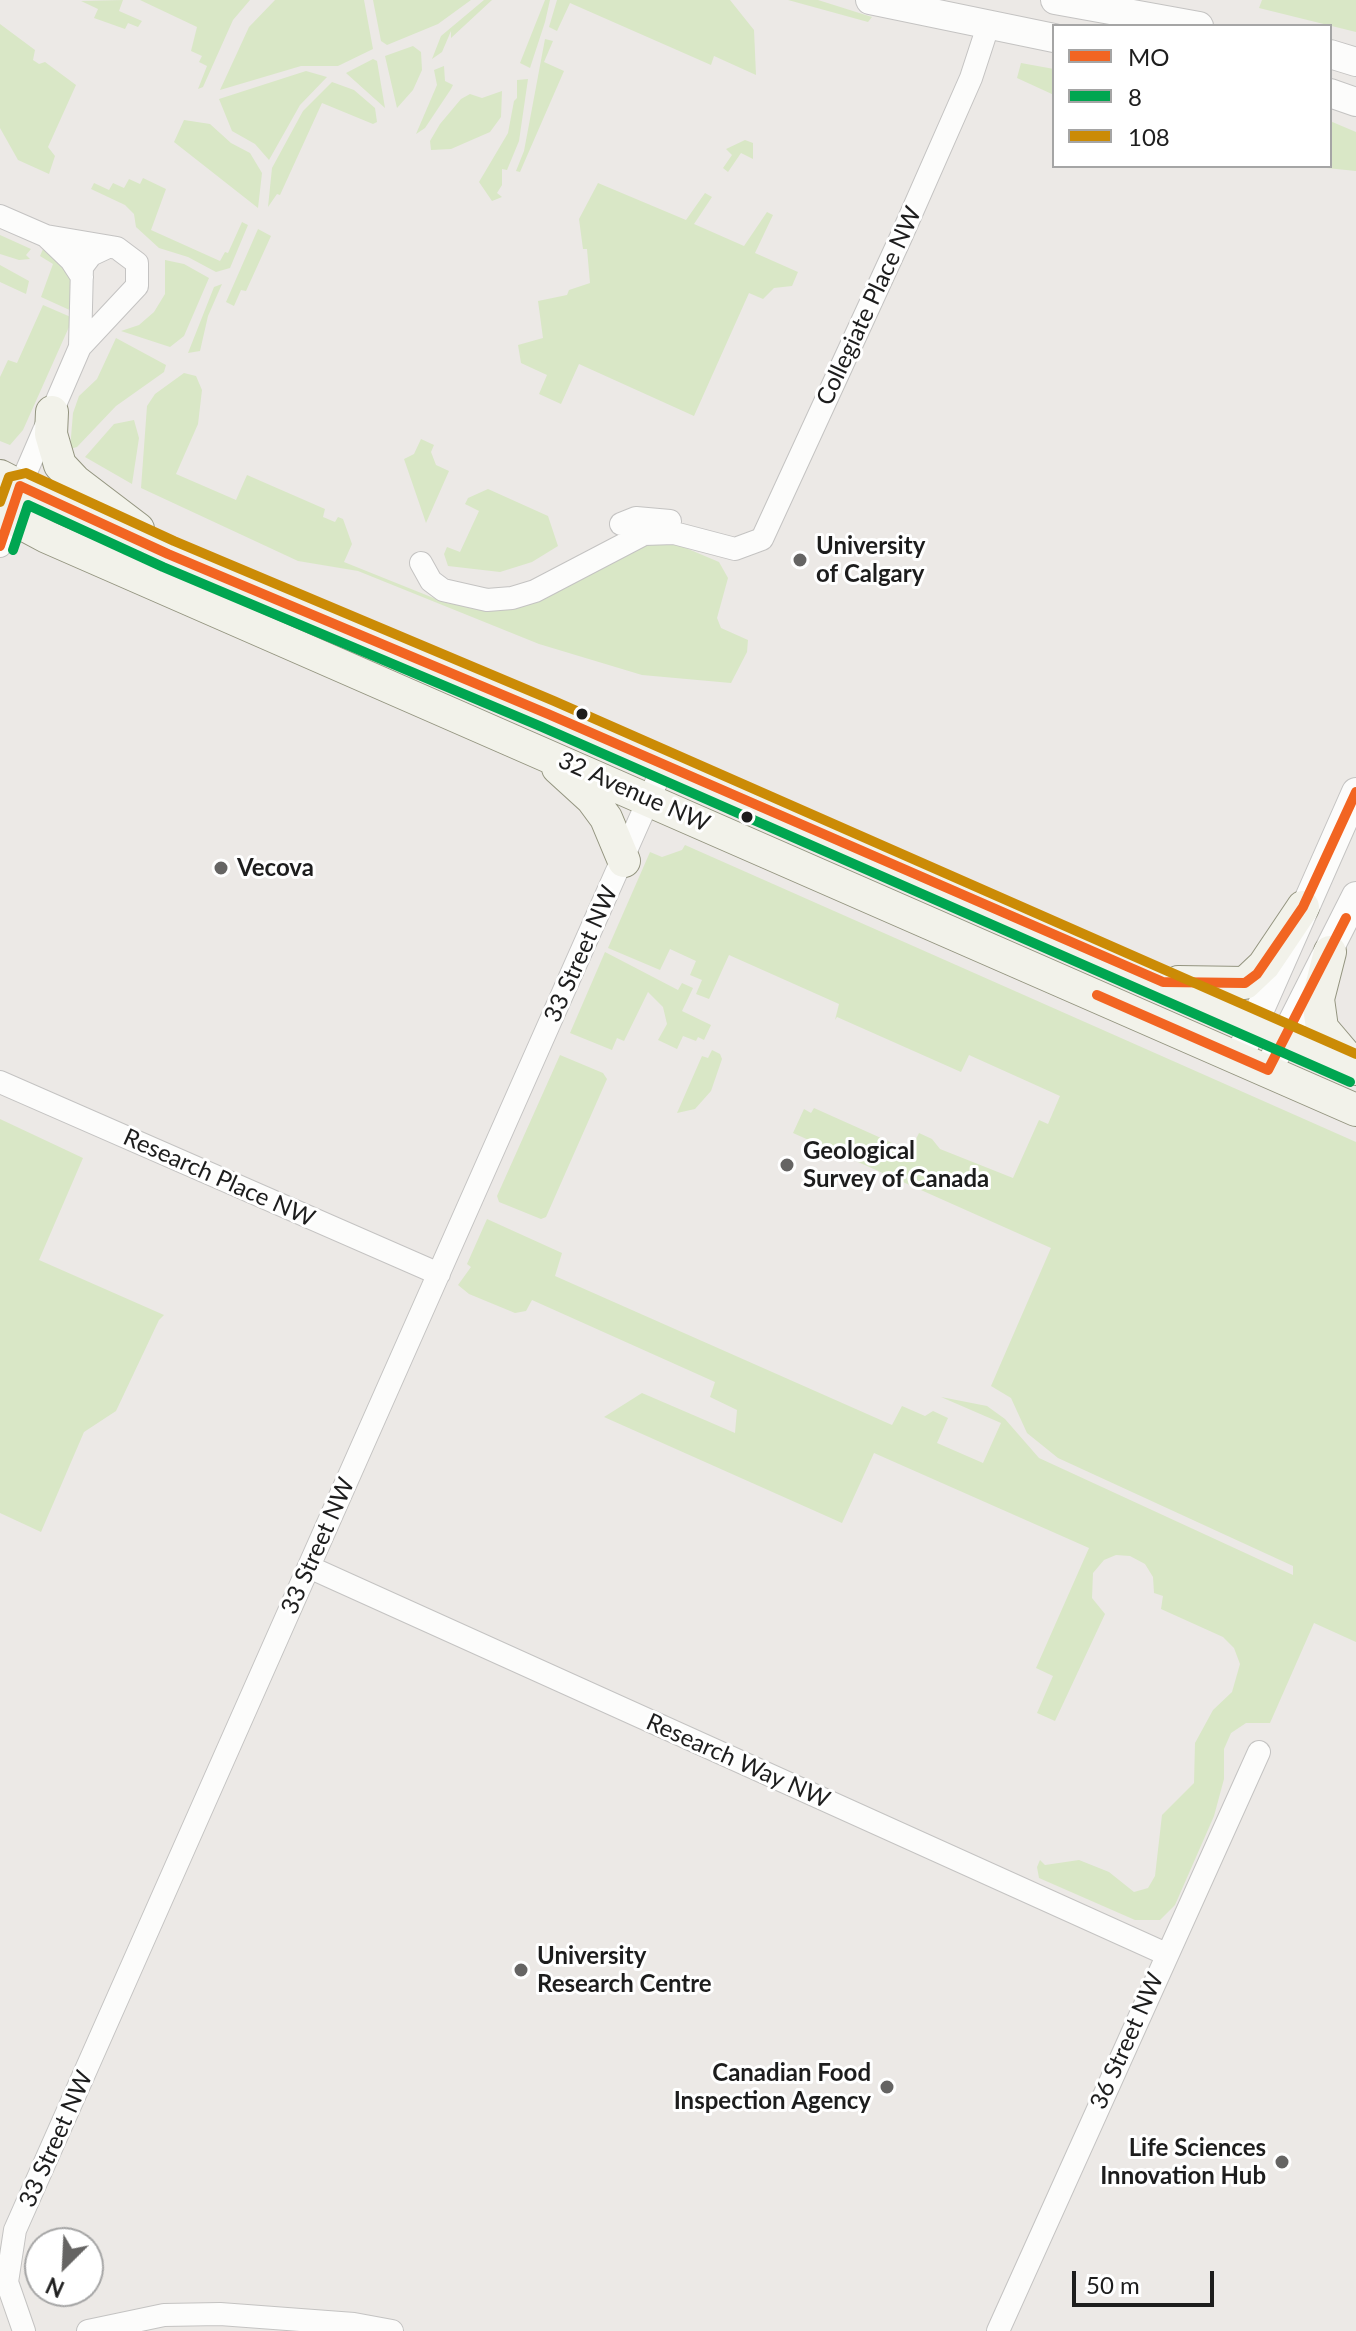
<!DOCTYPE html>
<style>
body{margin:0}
#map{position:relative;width:1356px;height:2331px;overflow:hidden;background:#ece9e6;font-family:Lato,sans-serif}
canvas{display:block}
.legend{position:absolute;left:1052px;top:24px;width:280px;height:144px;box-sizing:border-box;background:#fff;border:2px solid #a5a5a5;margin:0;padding:10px 14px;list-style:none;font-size:24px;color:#1d1d1d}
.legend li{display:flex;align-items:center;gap:16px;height:40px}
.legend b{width:40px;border:2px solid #a5a5a5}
.north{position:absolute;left:24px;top:2227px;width:80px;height:80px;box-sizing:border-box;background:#fff;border:2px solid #a5a5a5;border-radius:50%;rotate:204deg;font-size:22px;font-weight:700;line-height:32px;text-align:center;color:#1d1d1d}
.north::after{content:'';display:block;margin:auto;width:28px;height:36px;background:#656463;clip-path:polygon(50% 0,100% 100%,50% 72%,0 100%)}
.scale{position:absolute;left:1072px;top:2271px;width:142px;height:36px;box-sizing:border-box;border:4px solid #1d1d1d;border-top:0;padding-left:10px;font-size:24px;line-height:28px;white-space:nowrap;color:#1d1d1d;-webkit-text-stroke:6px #fff;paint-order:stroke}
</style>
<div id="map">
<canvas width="1356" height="2331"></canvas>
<ul class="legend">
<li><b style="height:10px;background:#f26522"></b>MO</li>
<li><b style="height:10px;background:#00a651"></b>8</li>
<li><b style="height:10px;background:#cb8b06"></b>108</li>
</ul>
<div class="north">N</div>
<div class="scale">50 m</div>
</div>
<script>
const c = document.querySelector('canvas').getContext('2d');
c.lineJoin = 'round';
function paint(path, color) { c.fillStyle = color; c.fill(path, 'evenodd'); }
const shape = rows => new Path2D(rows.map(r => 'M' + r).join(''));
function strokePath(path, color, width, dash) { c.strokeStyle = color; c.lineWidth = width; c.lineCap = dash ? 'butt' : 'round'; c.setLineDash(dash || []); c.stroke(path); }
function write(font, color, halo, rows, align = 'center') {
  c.font = font + ' Lato,sans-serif'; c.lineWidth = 6; c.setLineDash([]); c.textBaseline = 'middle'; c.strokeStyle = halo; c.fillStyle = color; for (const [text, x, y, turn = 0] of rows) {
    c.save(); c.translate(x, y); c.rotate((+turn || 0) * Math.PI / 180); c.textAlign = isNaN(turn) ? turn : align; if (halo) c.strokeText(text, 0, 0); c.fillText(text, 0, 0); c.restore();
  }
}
paint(shape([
 [123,0,119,11,142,21,138,27,128,23,125,29,94,18,98,9,81,1],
 [140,0,250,0,233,20,203,87,198,89,207,66,199,62,202,56,191,51,197,27],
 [275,0,364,0,373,49,338,66,301,66,220,90,249,27],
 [373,0,471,0,438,24,387,45,381,41],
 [484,0,492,0,451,38,451,31,442,52,432,59,441,36],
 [545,0,550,0,545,22,530,68,520,63],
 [557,0,730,0,754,30,756,75,714,56,711,65,570,3,557,31,549,27],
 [788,0,818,0,872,17,868,22],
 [1262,0,1356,0,1356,32,1259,8],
 [0,24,35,50,33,60,39,64,45,62,76,85,48,147,55,156,49,174,18,160,0,128],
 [545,39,553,41,544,62,564,71,520,172,516,171,524,151],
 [413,46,421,52,422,70,413,90,397,108,385,56],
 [373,59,377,61,385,108,346,73],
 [1021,63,1054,69,1054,95,1017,78],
 [444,66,445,81,453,85,451,89,425,128,416,134,437,85,434,70],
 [306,71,327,77,300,105,269,160,255,144,232,131,219,99],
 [528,79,519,141,507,170,502,169,502,185,497,193,502,197,492,201,479,182,508,133,514,101,517,98,517,80],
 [332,82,354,90,375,108,377,122,373,124,322,103,280,195,277,194,268,207,272,168,303,111],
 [502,91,501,117,490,132,451,149,431,150,430,141,440,124,461,99,470,94,482,98],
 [184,120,210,124,231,143,250,153,262,173,258,208,174,142],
 [1330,121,1356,132,1356,171,1307,166,1330,166],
 [745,140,753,143,753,159,741,153,728,172,723,168,732,155,726,149],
 [143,178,166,189,151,230,220,261,225,252,228,253,242,222,248,225,230,268,216,272,188,257,159,248,136,227,134,214,125,205,91,189,94,183,109,190,113,183,124,188,129,179,140,184],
 [598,183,686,220,705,193,712,197,694,224,744,246,767,212,773,215,755,253,798,272,792,286,774,288,763,299,749,293,694,416,579,364,561,404,539,394,547,375,521,363,518,345,543,338,538,301,567,295,569,290,590,283,587,249,583,249,579,219],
 [258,229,271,236,246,291,241,290,234,306,226,302],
 [0,235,31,249,26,255,30,259,19,260,0,254],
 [43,249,53,253,71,276,74,312,41,297,53,264,40,256],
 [165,260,184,264,209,278,184,336,170,347,121,331,139,325,154,312,165,294],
 [0,265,29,281,26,294,0,282],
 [222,284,208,316,200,351,188,353,214,287],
 [43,305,73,318,23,430,10,445,0,441,0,377,8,360,17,363],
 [116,338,166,365,164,372,116,406,77,447,70,449,73,413,79,396,97,379],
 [184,373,196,376,202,390,198,424,176,474,236,500,247,475,325,509,323,517,335,522,338,517,343,519,352,544,344,562,446,603,494,609,644,542,674,543,719,562,728,578,717,618,721,628,748,640,747,652,731,683,642,675,539,644,358,571,298,561,141,488,147,406,155,394],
 [134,420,139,438,132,484,85,457,114,424],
 [421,439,434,445,431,452,436,465,449,471,426,523,404,459,414,454],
 [488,489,548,516,558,546,532,562,500,572,448,566,444,554,447,547,460,552,479,511,465,504,468,498],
 [685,845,1356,1142,1356,1642,1314,1623,1270,1723,1246,1723,1231,1733,1224,1749,1224,1779,1214,1816,1175,1905,1160,1920,1135,1920,1039,1878,1037,1867,1040,1860,1045,1865,1079,1860,1109,1872,1134,1892,1148,1888,1155,1876,1162,1815,1194,1783,1195,1743,1213,1710,1232,1692,1240,1664,1234,1648,1223,1637,1161,1609,1163,1596,1154,1593,1153,1577,1145,1564,1130,1556,1116,1555,1104,1560,1093,1573,1092,1598,1105,1614,1055,1721,1037,1713,1053,1676,1036,1668,1089,1548,874,1453,842,1523,604,1417,642,1393,735,1433,737,1410,710,1397,715,1382,532,1300,526,1311,515,1313,469,1294,458,1285,471,1267,467,1264,487,1219,562,1253,555,1276,892,1425,902,1406,925,1416,933,1411,948,1418,937,1443,983,1463,1001,1423,941,1397,987,1406,1005,1419,1039,1458,1293,1575,1293,1566,1058,1458,1027,1433,1011,1398,991,1386,1051,1248,793,1133,804,1109,811,1113,814,1108,910,1151,919,1133,932,1139,940,1149,1013,1178,1039,1120,1048,1124,1060,1096,969,1055,961,1072,837,1017,835,1020,839,1004,729,955,709,999,696,994,702,980,690,975,696,961,670,949,660,970,608,948,650,852,662,857,682,850],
 [605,952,678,990,682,983,693,988,682,1011,711,1025,704,1040,698,1037,696,1041,683,1036,677,1049,658,1040,667,1024,663,1007,648,992,624,1041,617,1038,612,1050,570,1033],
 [712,1050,720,1054,722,1059,711,1091,695,1109,677,1113,702,1056,708,1058],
 [560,1055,603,1073,607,1079,546,1217,541,1219,499,1202,497,1196],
 [0,1119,83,1158,39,1260,164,1315,159,1320,116,1411,84,1432,41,1532,0,1513]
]), '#d9e7c6');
const minor = shape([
 [0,216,46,236,71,260,82,277],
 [46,236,117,248,137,263,137,286,80,347],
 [621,524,636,518,670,521],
 [0,546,20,486,80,347,82,267,91,255,108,247],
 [421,563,431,581,443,590,487,600,512,598,535,591,644,534,674,533,735,549,762,539,901,237,971,78,988,26],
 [0,1082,439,1274],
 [309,1567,1166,1954],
 [24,2331,7,2282,15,2230,663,767],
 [88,2331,164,2315,220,2314,354,2324,392,2331],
 [998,2331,1259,1752]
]);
const tertiary = shape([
 [870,0,1054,38],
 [1055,0,1199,26],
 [1330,54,1356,62],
 [1330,93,1356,102],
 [1239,1057,1356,792],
 [1268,1070,1356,896]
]);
const secondary = shape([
 [52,412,51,434,60,465,75,481,138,529],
 [0,476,56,505,168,554,548,714,1356,1069],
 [0,512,47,537,1356,1110],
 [558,768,592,799,606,818,624,861],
 [1330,952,1318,999,1322,1028,1351,1062],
 [1178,982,1245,983,1264,965,1303,907]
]);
strokePath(minor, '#c4c3c2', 24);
strokePath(tertiary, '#c4c3c2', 30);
strokePath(secondary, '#93947f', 34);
strokePath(minor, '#fcfcfb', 22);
strokePath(tertiary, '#fcfcfb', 28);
strokePath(secondary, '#f2f2ea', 32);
strokePath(shape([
 [0,546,20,486,168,554,548,714,1163,982,1245,983,1257,974,1303,907,1356,792],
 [1097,995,1268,1070,1346,918]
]), '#f26522', 10);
strokePath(shape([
 [13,550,28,505,163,567,542,727,1350,1082]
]), '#00a651', 10);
strokePath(shape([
 [0,502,9,477,26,473,174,541,554,701,1356,1054]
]), '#cb8b06', 10);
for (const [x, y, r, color] of [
 [800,560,8,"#656463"],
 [582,714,7,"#1d1d1d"],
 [747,817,7,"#1d1d1d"],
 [221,868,8,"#656463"],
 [787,1165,8,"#656463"],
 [521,1970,8,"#656463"],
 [887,2087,8,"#656463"],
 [1282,2162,8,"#656463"]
]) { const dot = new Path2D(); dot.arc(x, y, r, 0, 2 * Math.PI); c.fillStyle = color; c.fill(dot); strokePath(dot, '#fff', 3); }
write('24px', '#1d1d1d', '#fff', [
 ["Collegiate Place NW",869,306,-65],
 ["32 Avenue NW",634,792,24],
 ["33 Street NW",581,954,-66],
 ["Research Place NW",219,1178,24],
 ["33 Street NW",318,1546,-66],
 ["Research Way NW",738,1761,24],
 ["36 Street NW",1127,2041,-66],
 ["33 Street NW",56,2139,-66]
]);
write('bold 24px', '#1d1d1d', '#fff', [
 ["University",816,546],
 ["of Calgary",816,574],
 ["Vecova",237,868],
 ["Geological",803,1151],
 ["Survey of Canada",803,1179],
 ["University",537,1956],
 ["Research Centre",537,1984],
 ["Canadian Food",871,2073,"right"],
 ["Inspection Agency",871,2101,"right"],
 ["Life Sciences",1266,2148,"right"],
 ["Innovation Hub",1266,2176,"right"]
], 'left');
</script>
